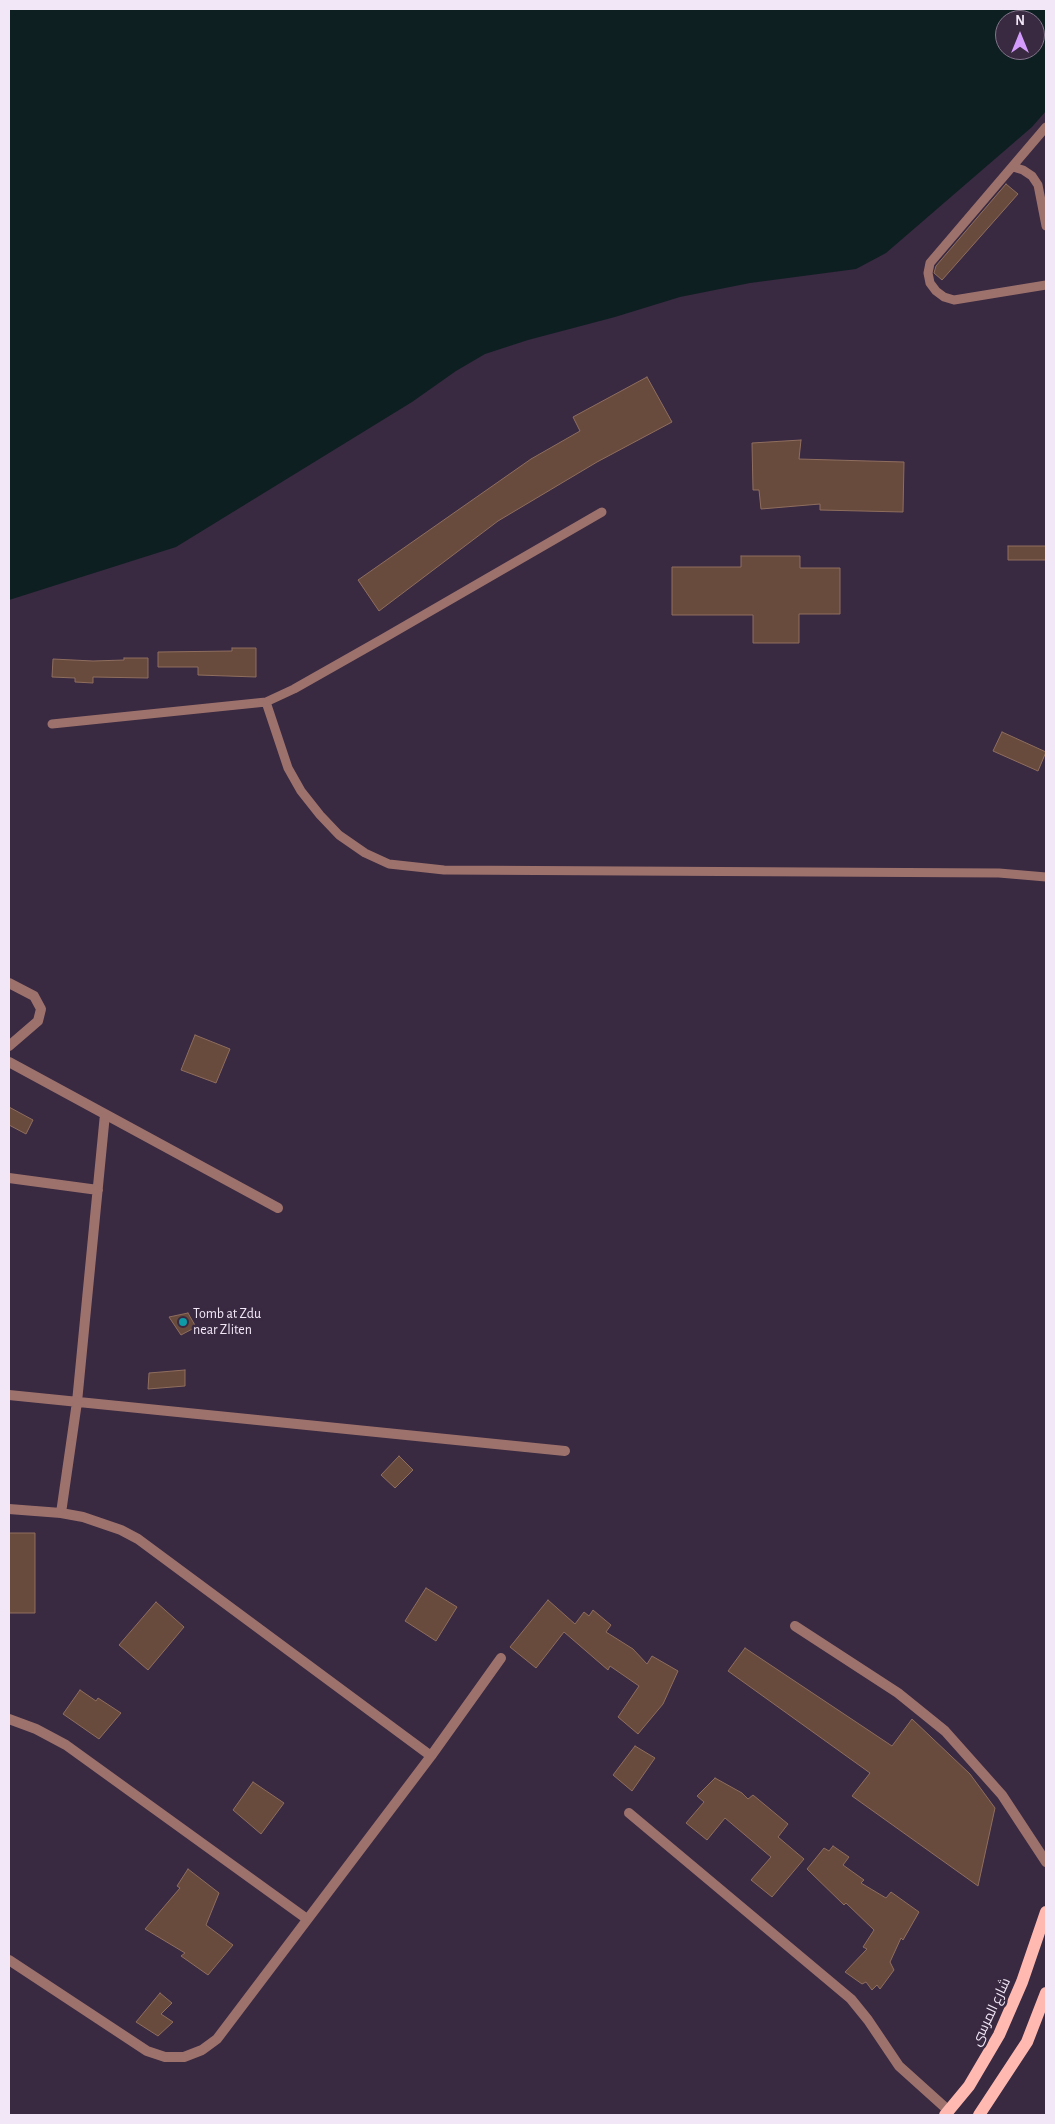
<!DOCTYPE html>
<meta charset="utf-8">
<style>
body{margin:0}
#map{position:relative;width:1055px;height:2124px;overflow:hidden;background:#392941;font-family:"Alegreya Sans",sans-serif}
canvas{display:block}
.frame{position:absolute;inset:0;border:10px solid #f1e7f7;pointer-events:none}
.north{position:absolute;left:995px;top:10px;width:50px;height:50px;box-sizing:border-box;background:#392941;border:1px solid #83758a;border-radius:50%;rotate:0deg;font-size:14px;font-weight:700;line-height:20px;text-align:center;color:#f1e7f7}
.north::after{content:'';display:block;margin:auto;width:18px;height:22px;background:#d39cfc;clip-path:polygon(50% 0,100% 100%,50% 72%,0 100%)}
</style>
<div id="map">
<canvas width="1055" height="2124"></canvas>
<div class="frame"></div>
<div class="north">N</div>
</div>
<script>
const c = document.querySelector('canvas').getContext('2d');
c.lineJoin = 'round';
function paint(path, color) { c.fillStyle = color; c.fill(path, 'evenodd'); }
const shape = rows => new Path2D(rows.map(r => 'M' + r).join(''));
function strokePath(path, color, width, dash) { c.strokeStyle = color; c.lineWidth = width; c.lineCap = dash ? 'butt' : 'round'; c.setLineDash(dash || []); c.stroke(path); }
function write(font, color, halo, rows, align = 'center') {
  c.font = font + ' "Alegreya Sans",Cairo,sans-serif'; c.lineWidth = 5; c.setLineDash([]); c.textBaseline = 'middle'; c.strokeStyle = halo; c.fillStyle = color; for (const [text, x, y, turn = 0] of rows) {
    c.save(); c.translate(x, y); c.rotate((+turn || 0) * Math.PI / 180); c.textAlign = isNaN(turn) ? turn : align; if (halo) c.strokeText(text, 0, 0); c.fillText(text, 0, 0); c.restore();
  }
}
paint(shape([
 [9,9,1046,9,1046,111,1032,127,886,253,856,269,750,283,680,297,615,317,528,340,485,354,456,371,412,402,176,547,9,600],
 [1005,20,1035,20,1035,50,1005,50]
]), '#0d1f21');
const building = shape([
 [1006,184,1018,194,942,280,934,273,936,266,1006,184],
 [647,377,672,422,597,462,498,521,379,611,358,580,531,459,580,431,573,417,647,377],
 [801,440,799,459,904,462,903,512,820,510,820,504,761,509,759,490,753,490,752,443,801,440],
 [1008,546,1046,546,1046,560,1008,560,1008,546],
 [741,556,800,556,800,568,840,568,840,614,799,614,799,643,753,643,753,615,672,615,672,567,741,567,741,556],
 [232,648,256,648,256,677,198,675,198,667,158,667,158,652,232,651,232,648],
 [124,658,148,658,148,678,93,677,93,683,75,682,75,678,52,677,53,659,93,661,124,660,124,658],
 [1002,732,1046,752,1038,771,993,751,1002,732],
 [195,1035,230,1049,216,1083,181,1070,195,1035],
 [9,1107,33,1120,26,1134,9,1125,9,1107],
 [188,1313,196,1327,181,1335,169,1317,188,1313],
 [185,1370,185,1386,148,1389,149,1373,185,1370],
 [399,1456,413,1470,395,1488,381,1475,399,1456],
 [9,1533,35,1533,35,1613,9,1613,9,1533],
 [426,1588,457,1607,436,1641,405,1621,426,1588],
 [548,1600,575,1624,584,1612,589,1616,593,1610,611,1625,606,1632,633,1649,647,1664,652,1656,678,1671,663,1704,638,1734,618,1717,639,1686,610,1666,608,1670,564,1632,536,1668,510,1647,548,1600],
 [156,1602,184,1627,148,1670,119,1645,156,1602],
 [745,1648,892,1746,912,1719,970,1774,995,1808,978,1886,852,1796,870,1773,728,1671,745,1648],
 [80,1690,96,1701,98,1698,121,1713,99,1739,63,1714,80,1690],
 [635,1746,655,1758,632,1791,613,1775,635,1746],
 [715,1778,742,1793,748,1799,753,1795,788,1824,778,1837,804,1859,772,1897,751,1880,771,1857,725,1818,707,1840,686,1823,704,1802,697,1796,715,1778],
 [253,1782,284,1803,261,1834,233,1810,253,1782],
 [833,1846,849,1857,843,1865,864,1880,861,1883,886,1898,891,1892,919,1912,903,1940,901,1938,890,1962,894,1970,880,1989,877,1985,872,1990,866,1982,862,1984,845,1972,867,1949,863,1947,874,1930,846,1903,844,1905,807,1869,824,1848,829,1851,833,1846],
 [188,1869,219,1893,206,1925,233,1945,208,1975,181,1956,185,1953,145,1929,180,1888,177,1886,188,1869],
 [160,1993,172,2003,161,2014,173,2022,158,2036,136,2022,160,1993]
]);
paint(building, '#694b3d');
strokePath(building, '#8e6e5e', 1);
strokePath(shape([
 [1046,127,930,263,928,273,930,283,936,291,944,297,954,300,1046,285],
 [1013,167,1023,170,1032,176,1038,185,1046,226],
 [266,702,288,768,301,791,320,815,339,835,365,853,389,864,444,870,999,873,1046,877],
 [52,724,266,702,294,689,384,638,602,512]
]), '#9d726d', 9);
strokePath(shape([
 [9,983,34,996,41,1009,38,1021,9,1046],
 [9,1062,278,1208],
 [9,1178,98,1190],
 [9,1395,565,1451],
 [9,1509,61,1513,83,1517,121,1530,138,1539,431,1756],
 [61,1513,77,1402,105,1114],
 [795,1626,898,1693,945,1731,1002,1795,1046,1862],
 [9,1719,36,1729,66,1745,307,1919],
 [629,1813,851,1999,868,2020,899,2066,949,2111],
 [9,1960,147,2051,165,2057,184,2057,202,2050,217,2039,431,1756,501,1658]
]), '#9d726d', 10);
strokePath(shape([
 [945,2115,969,2086,999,2035,1022,1982,1046,1912],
 [979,2115,1027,2042,1046,1993]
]), '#ffb9b1', 12);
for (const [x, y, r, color] of [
 [183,1322,5,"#0f9aa8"]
]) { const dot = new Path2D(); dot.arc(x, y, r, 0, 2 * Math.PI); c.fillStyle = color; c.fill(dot); strokePath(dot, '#392941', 2); }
write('14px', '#f1e7f7', '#392941', [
 ["Tomb at Zdu",193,1314],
 ["near Zliten",193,1330]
], 'left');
write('14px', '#f1e7f7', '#392941', [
 ["شارع المرسى",991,2012,-65]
]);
</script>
